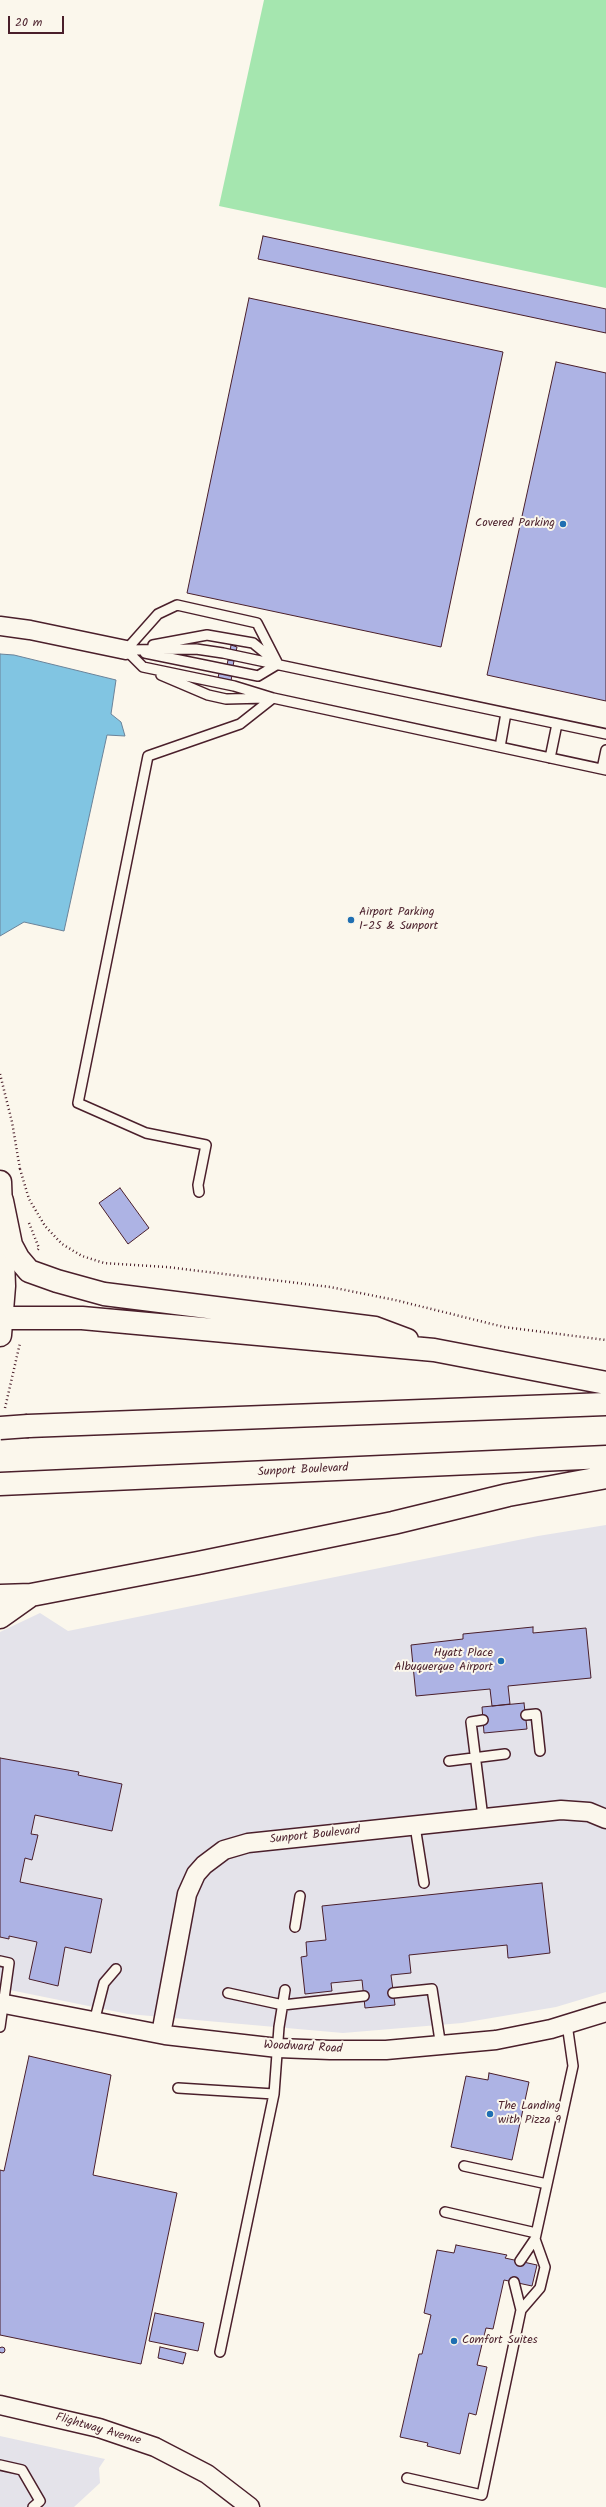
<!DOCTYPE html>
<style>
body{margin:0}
#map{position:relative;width:606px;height:2507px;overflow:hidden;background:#fbf7ec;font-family:Kalam,sans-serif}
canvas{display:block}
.scale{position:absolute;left:8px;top:16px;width:56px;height:18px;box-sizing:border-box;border:2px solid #4a1f2b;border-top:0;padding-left:5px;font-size:12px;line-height:14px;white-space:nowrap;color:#4a1f2b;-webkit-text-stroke:3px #fbf7ec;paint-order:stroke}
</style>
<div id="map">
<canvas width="606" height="2507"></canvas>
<div class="scale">20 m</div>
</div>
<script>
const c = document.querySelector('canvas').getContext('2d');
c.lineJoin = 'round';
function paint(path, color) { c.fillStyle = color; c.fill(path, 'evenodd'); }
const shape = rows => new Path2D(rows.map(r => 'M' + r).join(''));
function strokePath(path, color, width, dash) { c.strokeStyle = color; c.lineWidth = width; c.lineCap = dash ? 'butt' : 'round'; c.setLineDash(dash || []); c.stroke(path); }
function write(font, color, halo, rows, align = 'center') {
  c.font = font + ' Kalam,sans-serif'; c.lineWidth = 4; c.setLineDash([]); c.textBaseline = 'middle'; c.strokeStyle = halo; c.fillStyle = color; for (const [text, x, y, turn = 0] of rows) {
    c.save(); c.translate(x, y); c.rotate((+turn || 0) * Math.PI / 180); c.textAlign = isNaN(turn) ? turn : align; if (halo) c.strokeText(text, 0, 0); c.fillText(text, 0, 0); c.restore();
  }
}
paint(shape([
 [606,1525,606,1992,556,2007,462,2023,343,2033,128,2014,0,1988,0,1632,40,1613,68,1631,538,1536],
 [0,2436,105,2459,99,2468,100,2483,74,2507,0,2507]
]), '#e4e3ea');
paint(shape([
 [264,0,606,0,606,288,219,206]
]), '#a5e6af');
const water = shape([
 [0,654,14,655,116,680,111,714,121,722,125,736,107,735,64,931,24,922,0,936,0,654]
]);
paint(water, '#81c5e2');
strokePath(water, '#6b8399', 1);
const building = shape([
 [263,236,606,309,606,333,258,259,263,236],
 [249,298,503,352,441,647,187,593,249,298],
 [556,362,606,373,606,701,487,675,556,362],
 [231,645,237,647,236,652,230,651,231,645],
 [228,660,234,661,233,666,227,665,228,660],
 [219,673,232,675,231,681,218,678,219,673],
 [120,1188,149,1228,128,1244,99,1203,120,1188],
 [533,1627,533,1633,586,1628,591,1678,508,1686,510,1704,492,1706,490,1689,416,1696,411,1645,463,1639,463,1634,533,1627],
 [524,1703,527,1729,484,1733,482,1707,524,1703],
 [0,1758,79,1772,78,1775,122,1784,112,1831,35,1815,31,1834,38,1835,32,1860,25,1858,20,1882,102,1899,91,1953,65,1947,58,1986,29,1979,37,1942,9,1936,9,1939,0,1937,0,1758],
 [542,1883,550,1953,508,1958,507,1945,409,1955,411,1973,391,1975,395,2005,365,2008,362,1980,331,1983,332,1991,305,1994,301,1957,307,1956,306,1942,326,1940,322,1906,542,1883],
 [29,2056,111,2075,93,2175,177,2193,141,2364,0,2335,0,2170,4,2171,29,2056],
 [489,2073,529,2082,512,2160,451,2147,466,2076,488,2080,489,2073],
 [456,2245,507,2255,505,2258,537,2265,532,2286,504,2280,493,2329,486,2328,477,2365,487,2367,476,2415,469,2413,460,2454,427,2446,428,2443,400,2437,419,2354,422,2354,431,2315,424,2313,437,2250,454,2253,456,2245],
 [155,2313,204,2323,198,2351,149,2341,155,2313],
 [160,2347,186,2353,183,2364,158,2358,160,2347],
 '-1 2350a3 3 0 1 1 6 0a3 3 0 1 1-6 0Z'
]);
paint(building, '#adb3e4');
strokePath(building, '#4a1f2b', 1);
const lane = shape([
 [153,645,207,635,253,643,275,661],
 [126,650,143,667,234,686,273,698,606,770],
 [126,650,196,649,223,653,606,734],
 [126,650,158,614,177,605,257,623,278,664],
 [145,653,258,676,278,664],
 [161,675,208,695,226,699,266,698],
 [500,747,506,713],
 [550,758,557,724],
 [602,769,606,750],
 [199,1192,198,1185,206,1145,146,1133,78,1103,148,756,240,724,273,698],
 [526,1715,536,1714,540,1751],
 [483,1720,471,1722,483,1818],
 [449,1761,505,1754],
 [415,1826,424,1883],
 [295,1927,300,1896],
 [0,1961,9,1963,0,2027],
 [228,1993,283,2005,364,1996],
 [393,1993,432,1989,441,2047],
 [94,2022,104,1983,116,1969],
 [178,2088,274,2094],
 [464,2166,547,2184],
 [445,2212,536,2233],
 [520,2261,535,2239,573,2066,567,2024],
 [521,2310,540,2288,545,2267,535,2239],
 [220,2352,274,2094,279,2027,285,1990],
 [0,2465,22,2470,40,2501,33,2507],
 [407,2478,482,2495,521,2310,514,2282]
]);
const street = shape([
 [0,626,30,630,126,650],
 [0,2003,165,2035,278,2048,330,2050,386,2050,496,2040,551,2029,606,2012],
 [161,2034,187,1894,196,1874,204,1865,224,1850,248,1843,561,1810,589,1812,606,1819],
 [0,2405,99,2428,155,2447,207,2474,250,2507]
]);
const secondary = shape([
 [0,1182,4,1286,0,1335]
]);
const primary = shape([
 [2,1201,11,1245,18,1258,29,1271,57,1281,104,1294,375,1328,407,1340],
 [0,1318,82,1318,434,1350,606,1383],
 [28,1426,606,1404],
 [0,1484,606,1457],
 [0,1596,31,1595,198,1563,393,1523,508,1495,606,1477],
 [0,1617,31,1595]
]);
strokePath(lane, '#4a1f2b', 12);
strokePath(street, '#4a1f2b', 21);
strokePath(secondary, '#4a1f2b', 25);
strokePath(primary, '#4a1f2b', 25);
strokePath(shape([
 [0,1074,12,1122,20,1169],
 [20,1169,29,1199,45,1226,62,1244,82,1256,104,1263,167,1267,330,1287,395,1300,504,1327,606,1340],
 [29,1223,39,1248,37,1251],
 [5,1408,20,1343]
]), '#4a1f2b', 2.5, [1, 3]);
strokePath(lane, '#fbf7ec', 9);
strokePath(street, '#fbf7ec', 18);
strokePath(secondary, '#fbf7ec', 22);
strokePath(primary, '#fbf7ec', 22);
const primaryBridge = shape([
 [0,1428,28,1426]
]);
strokePath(primaryBridge, '#4a1f2b', 25, []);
strokePath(primaryBridge, '#fbf7ec', 22);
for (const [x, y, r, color] of [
 [563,524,4,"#1f6fb2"],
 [351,920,4,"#1f6fb2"],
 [501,1661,4,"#1f6fb2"],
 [490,2114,4,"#1f6fb2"],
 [454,2341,4,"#1f6fb2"]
]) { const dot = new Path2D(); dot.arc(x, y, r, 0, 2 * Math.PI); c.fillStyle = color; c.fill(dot); strokePath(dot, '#fbf7ec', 1.5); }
write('12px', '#4a1f2b', '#fbf7ec', [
 ["Covered Parking",555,524,"right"],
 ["Airport Parking",359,913],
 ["I-25 & Sunport",359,927],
 ["Hyatt Place",493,1654,"right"],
 ["Albuquerque Airport",493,1668,"right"],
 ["The Landing",498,2107],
 ["with Pizza 9",498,2121],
 ["Comfort Suites",462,2341]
], 'left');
write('12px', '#4a1f2b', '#fbf7ec', [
 ["Sunport Boulevard",303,1471,-3],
 ["Sunport Boulevard",315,1836,-6],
 ["Woodward Road",303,2048,3],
 ["Flightway Avenue",98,2430,16]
]);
</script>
